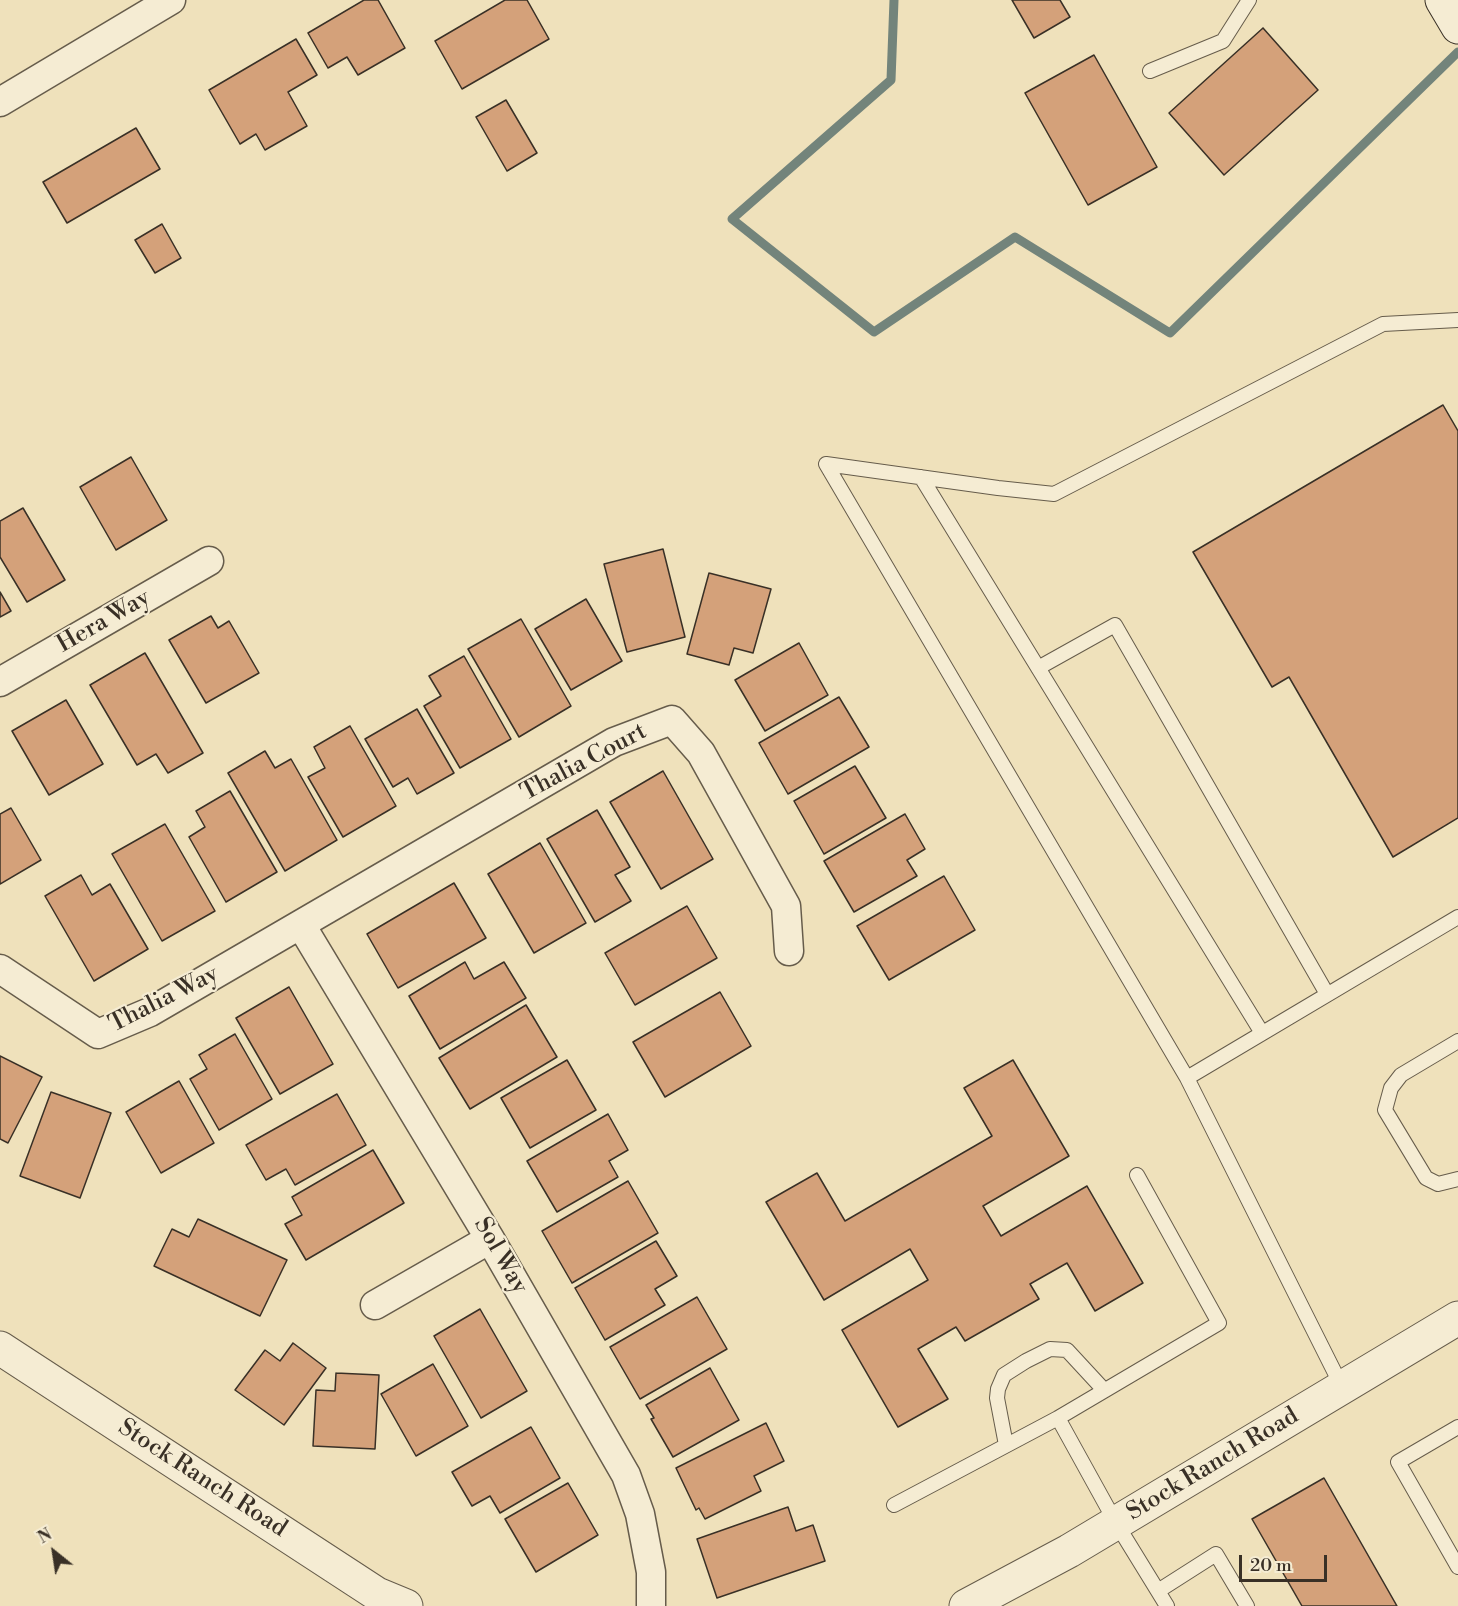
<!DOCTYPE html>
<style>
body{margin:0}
#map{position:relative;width:1458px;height:1606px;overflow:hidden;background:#efe1bb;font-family:"Libre Bodoni",serif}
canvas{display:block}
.north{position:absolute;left:24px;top:1522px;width:60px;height:60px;-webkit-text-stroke:4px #f5ecd3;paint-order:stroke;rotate:330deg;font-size:16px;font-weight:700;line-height:24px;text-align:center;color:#393026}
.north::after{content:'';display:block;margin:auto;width:21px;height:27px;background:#393026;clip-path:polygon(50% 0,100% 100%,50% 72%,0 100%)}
.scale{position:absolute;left:1239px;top:1555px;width:88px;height:27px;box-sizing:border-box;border:3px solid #393026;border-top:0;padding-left:8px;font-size:18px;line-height:21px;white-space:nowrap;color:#393026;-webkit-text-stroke:4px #f5ecd3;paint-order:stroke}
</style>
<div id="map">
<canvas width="1458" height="1606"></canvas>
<div class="north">N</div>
<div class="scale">20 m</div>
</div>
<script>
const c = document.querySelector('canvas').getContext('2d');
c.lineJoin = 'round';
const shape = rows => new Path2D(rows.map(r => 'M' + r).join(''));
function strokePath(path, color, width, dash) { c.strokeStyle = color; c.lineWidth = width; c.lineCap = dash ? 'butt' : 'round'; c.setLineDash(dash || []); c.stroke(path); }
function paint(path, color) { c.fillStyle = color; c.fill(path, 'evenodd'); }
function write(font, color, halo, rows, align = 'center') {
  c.font = font + ' "Libre Bodoni",serif'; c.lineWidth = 4.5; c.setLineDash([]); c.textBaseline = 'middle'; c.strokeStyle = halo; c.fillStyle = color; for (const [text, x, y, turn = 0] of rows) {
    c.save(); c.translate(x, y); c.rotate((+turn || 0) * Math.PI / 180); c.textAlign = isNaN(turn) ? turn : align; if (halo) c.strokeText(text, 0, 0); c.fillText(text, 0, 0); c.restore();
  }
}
strokePath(shape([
 [894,0,891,80,732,219,874,332,1015,237,1170,333,1458,52]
]), '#73847b', 9);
const building = shape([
 [364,0,378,0,405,48,358,75,347,57,328,68,308,33,364,0],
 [505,0,527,0,549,39,462,89,435,41,505,0],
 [1012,0,1060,0,1070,17,1034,38,1012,0],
 [1263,28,1318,90,1224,175,1169,113,1263,28],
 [296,39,317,75,288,92,307,126,265,150,256,134,240,144,209,90,296,39],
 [1094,55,1157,167,1088,205,1025,93,1094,55],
 [506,100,537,153,507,171,476,117,506,100],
 [136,128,160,169,67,223,43,182,136,128],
 [162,224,181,258,155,273,135,240,162,224],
 [1443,405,1458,431,1458,818,1393,857,1289,677,1272,687,1193,552,1443,405],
 [131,457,167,520,116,550,80,487,131,457],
 [23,508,65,580,27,602,0,557,0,521,23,508],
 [663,549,685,637,627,652,604,564,663,549],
 [709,573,771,589,753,653,734,648,729,665,687,654,709,573],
 [0,592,11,611,0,617,0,592],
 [586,599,622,661,571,690,535,629,586,599],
 [211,616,218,628,229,621,259,673,206,703,169,640,211,616],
 [521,619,571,706,519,737,468,649,521,619],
 [799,643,828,695,765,731,735,680,799,643],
 [145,653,203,753,168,773,156,754,137,765,90,685,145,653],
 [464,656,511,739,460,768,424,706,441,696,429,676,464,656],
 [839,697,869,747,788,794,759,743,839,697],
 [66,700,103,764,49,795,12,731,66,700],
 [417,709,454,773,417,794,408,778,393,787,365,739,417,709],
 [350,726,396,806,343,837,308,777,325,768,314,747,350,726],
 [265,751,275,768,291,759,337,840,285,871,228,773,265,751],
 [855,766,886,818,824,854,794,801,855,766],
 [663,771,713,859,661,889,610,802,663,771],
 [230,791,277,872,226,902,189,837,205,827,196,811,230,791],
 [11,808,41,860,0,884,0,814,11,808],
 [597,810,630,867,615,875,631,901,595,922,547,839,597,810],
 [905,814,925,849,907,860,917,876,854,912,824,861,905,814],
 [165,824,215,911,162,941,112,854,165,824],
 [540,843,586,923,534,953,488,874,540,843],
 [81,875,92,895,110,884,148,949,94,981,45,896,81,875],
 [944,876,975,930,889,980,857,926,944,876],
 [454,883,486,938,398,988,367,934,454,883],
 [687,906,717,958,635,1005,605,953,687,906],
 [465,962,474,979,504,962,526,998,440,1049,409,996,465,962],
 [289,987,333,1064,280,1094,236,1018,289,987],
 [720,992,751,1046,665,1097,633,1042,720,992],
 [526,1005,557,1057,470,1109,439,1058,526,1005],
 [235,1034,272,1099,219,1130,190,1079,207,1069,199,1055,235,1034],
 [0,1056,42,1077,8,1143,0,1139,0,1056],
 [567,1060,596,1110,530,1148,501,1098,567,1060],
 [1013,1060,1069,1156,983,1206,1001,1236,1087,1186,1143,1283,1095,1311,1067,1263,1030,1284,1039,1299,965,1341,956,1327,918,1349,948,1399,898,1427,842,1330,928,1280,910,1249,824,1300,766,1202,817,1173,845,1221,992,1136,964,1088,1013,1060],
 [179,1081,214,1143,161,1173,126,1112,179,1081],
 [51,1092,111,1113,80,1198,20,1176,51,1092],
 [337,1094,366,1145,295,1185,286,1169,266,1180,246,1145,337,1094],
 [608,1114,628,1150,609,1161,618,1177,557,1212,527,1161,608,1114],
 [373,1150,404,1203,306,1260,285,1224,302,1215,292,1197,373,1150],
 [628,1181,658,1233,572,1283,542,1231,628,1181],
 [198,1219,287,1260,260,1316,154,1266,172,1229,189,1237,198,1219],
 [656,1241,677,1276,655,1289,665,1305,605,1340,575,1288,656,1241],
 [697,1297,727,1349,640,1399,610,1347,697,1297],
 [480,1309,527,1391,481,1418,434,1336,480,1309],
 [293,1343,326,1368,284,1425,235,1390,265,1350,280,1361,293,1343],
 [433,1364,468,1426,416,1456,381,1394,433,1364],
 [710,1368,739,1420,673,1457,651,1419,654,1418,646,1405,710,1368],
 [336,1373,379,1375,375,1449,313,1446,316,1390,335,1391,336,1373],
 [766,1423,784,1461,754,1476,761,1491,705,1519,699,1508,696,1510,676,1468,766,1423],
 [531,1427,560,1478,500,1513,490,1496,472,1506,452,1472,531,1427],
 [1324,1478,1397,1606,1302,1606,1252,1519,1324,1478],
 [568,1483,598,1535,536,1572,505,1519,568,1483],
 [788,1507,796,1531,813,1525,825,1561,717,1598,697,1539,788,1507]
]);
paint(building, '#d4a17a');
strokePath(building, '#393026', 1.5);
const service = shape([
 [1150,71,1223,41,1249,0],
 [921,477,1262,1033],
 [1038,668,1115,625,1327,994],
 [1458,1041,1401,1075,1391,1088,1385,1110,1426,1178,1438,1184,1458,1179],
 [1187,1078,826,464,998,488,1054,494,1383,324,1458,320],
 [1342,1387,1187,1078,1458,917],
 [1058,1418,1219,1323,1137,1175],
 [1458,1427,1398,1462,1458,1567],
 [1006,1445,997,1398,998,1389,1004,1375,1026,1361,1050,1349,1067,1350,1104,1390],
 [894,1505,1058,1418,1116,1523,1167,1606],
 [1158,1591,1216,1554,1247,1606]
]);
const minor = shape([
 [0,102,171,0],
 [0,682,209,561],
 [301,925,490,1239,626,1475,640,1514,651,1572,651,1606],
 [0,969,98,1034,150,1012,614,742,672,720,701,753,786,906,789,951],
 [375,1305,490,1239]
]);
const tertiary = shape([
 [0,1348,377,1594,406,1606],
 [966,1606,1069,1551,1458,1318]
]);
const secondary = shape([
 [1442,0,1458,27]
]);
strokePath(service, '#665c4b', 16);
strokePath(minor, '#665c4b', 31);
strokePath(tertiary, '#665c4b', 35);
strokePath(secondary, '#393026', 35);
strokePath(service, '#f5ecd3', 14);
strokePath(minor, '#f5ecd3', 28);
strokePath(tertiary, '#f5ecd3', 33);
strokePath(secondary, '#f5ecd3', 33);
write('24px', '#393026', '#f5ecd3', [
 ["Hera Way",104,622,-30],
 ["Thalia Court",584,763,-28],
 ["Thalia Way",164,1000,-27],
 ["Sol Way",500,1256,60],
 ["Stock Ranch Road",1213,1465,-31],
 ["Stock Ranch Road",202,1479,33]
]);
</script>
